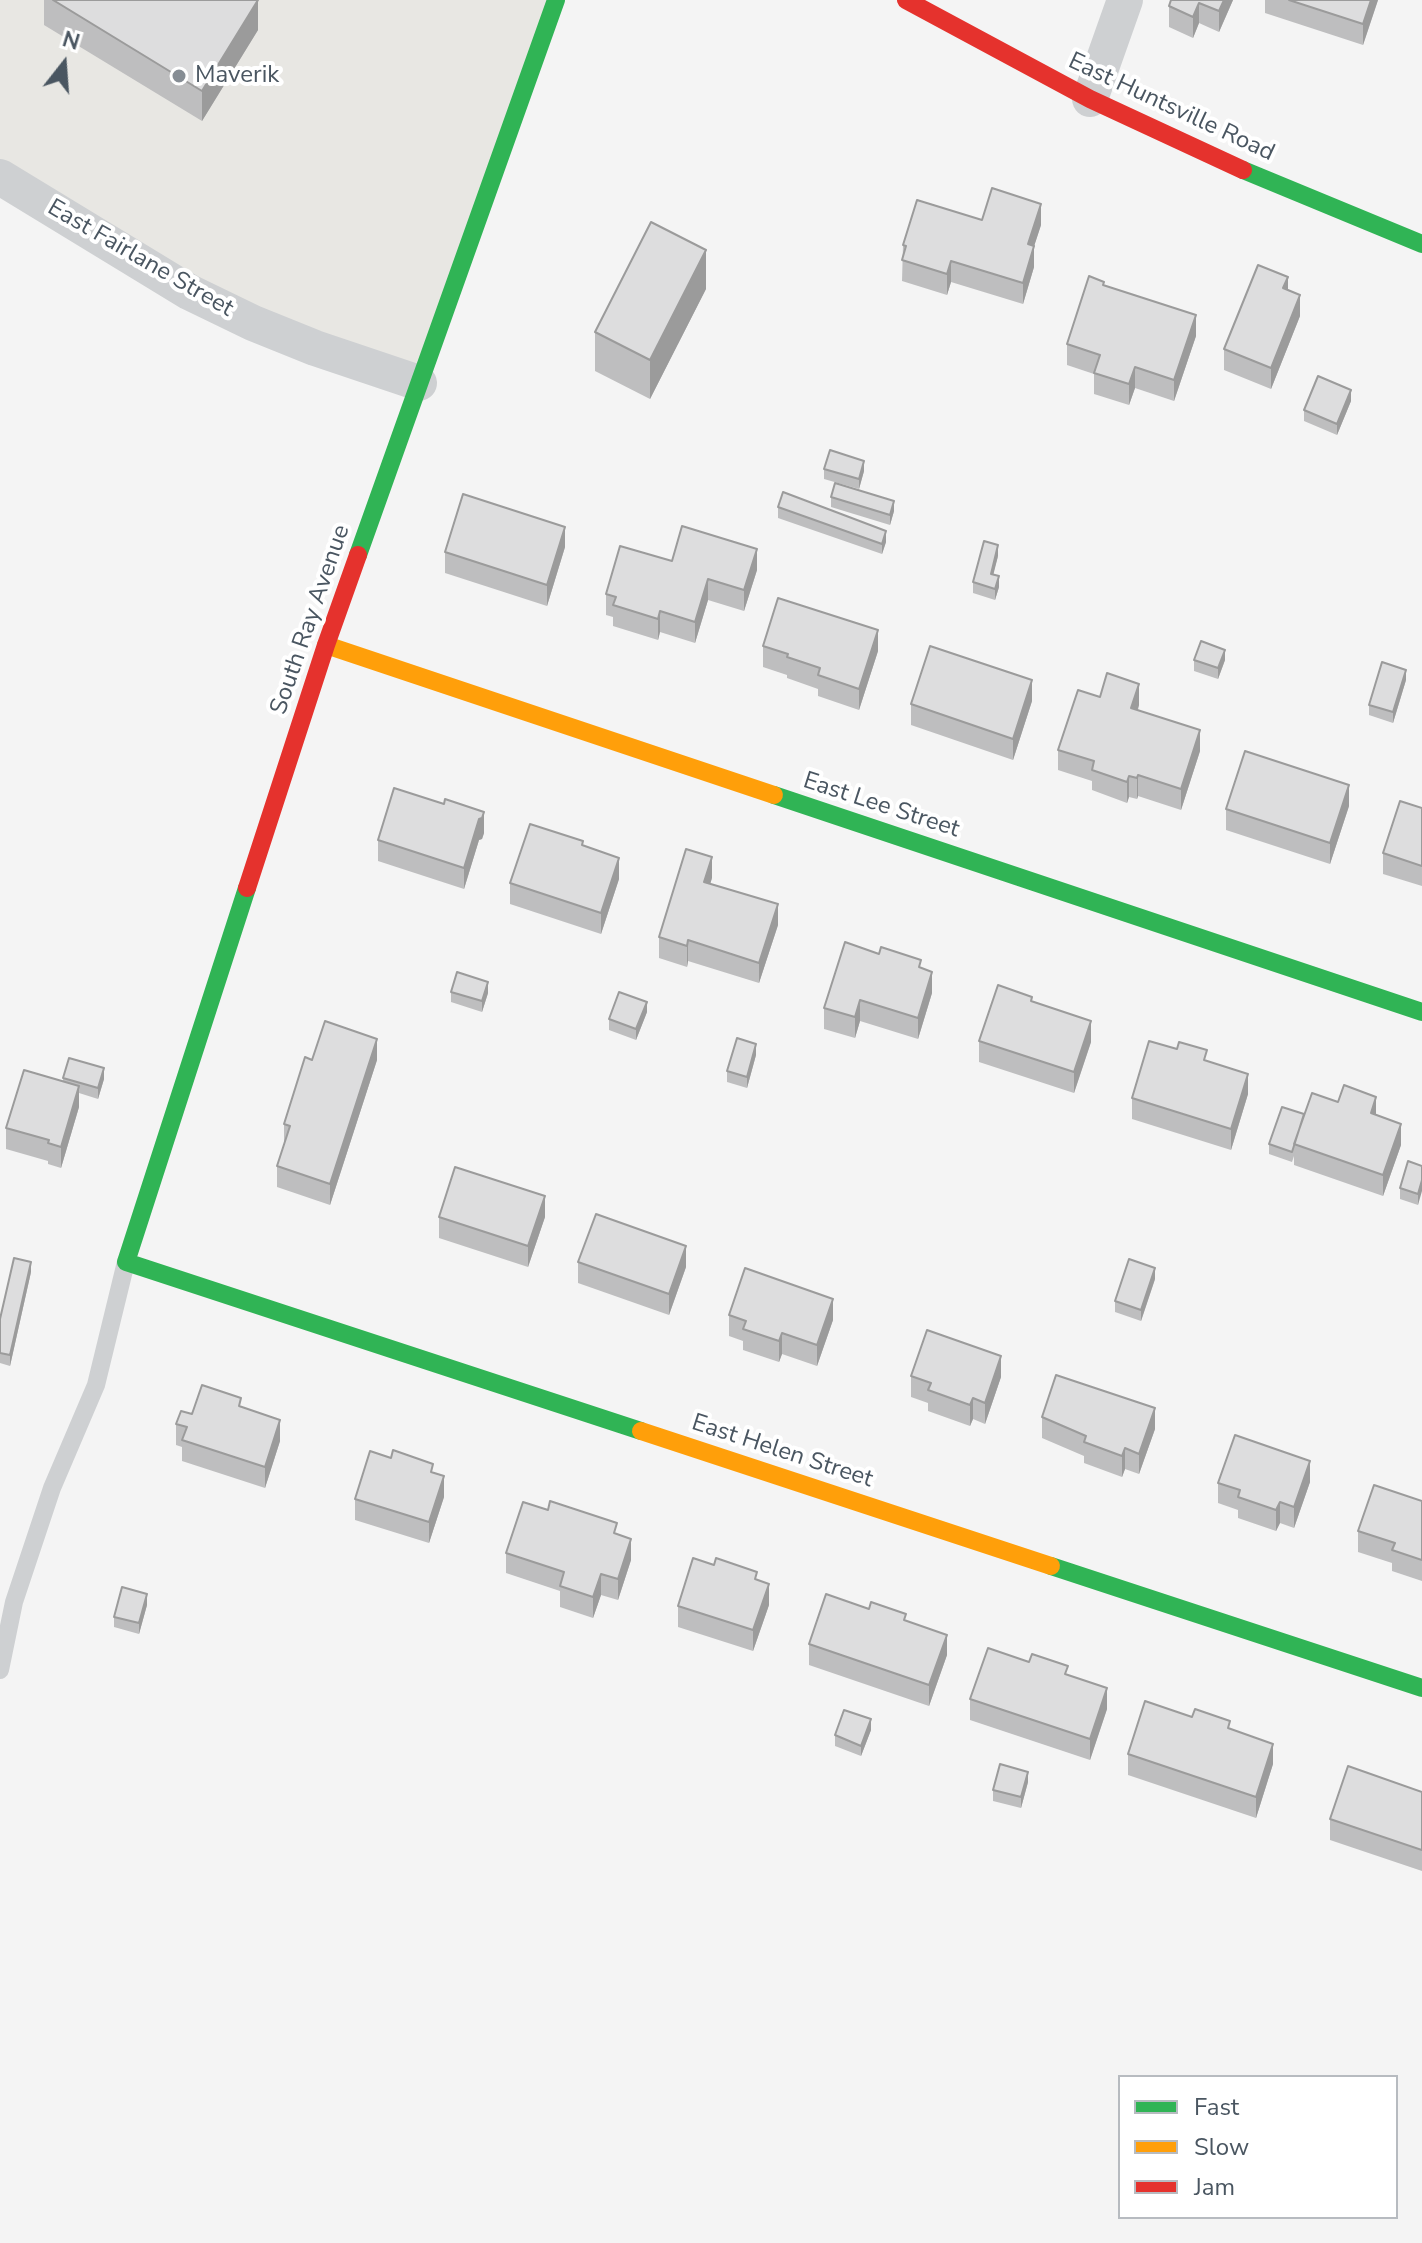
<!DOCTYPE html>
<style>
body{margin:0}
#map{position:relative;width:1422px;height:2243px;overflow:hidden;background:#f4f4f4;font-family:"Nunito Sans",sans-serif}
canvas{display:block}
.legend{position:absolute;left:1118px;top:2075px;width:280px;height:144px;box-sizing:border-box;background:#fff;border:2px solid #b7bbc0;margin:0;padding:10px 14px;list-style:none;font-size:24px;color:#4a5661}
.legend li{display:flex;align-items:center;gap:16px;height:40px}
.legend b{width:40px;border:2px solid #b7bbc0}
.north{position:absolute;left:24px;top:24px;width:80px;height:80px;-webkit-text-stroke:6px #fff;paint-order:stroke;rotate:17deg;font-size:22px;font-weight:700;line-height:32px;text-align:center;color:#4a5661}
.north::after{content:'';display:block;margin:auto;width:28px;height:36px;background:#4a5661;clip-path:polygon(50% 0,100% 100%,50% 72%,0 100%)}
</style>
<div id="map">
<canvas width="1422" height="2243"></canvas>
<ul class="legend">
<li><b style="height:10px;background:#30b455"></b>Fast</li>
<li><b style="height:10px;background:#ff9f0a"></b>Slow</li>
<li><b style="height:10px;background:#e5322d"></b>Jam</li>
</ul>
<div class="north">N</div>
</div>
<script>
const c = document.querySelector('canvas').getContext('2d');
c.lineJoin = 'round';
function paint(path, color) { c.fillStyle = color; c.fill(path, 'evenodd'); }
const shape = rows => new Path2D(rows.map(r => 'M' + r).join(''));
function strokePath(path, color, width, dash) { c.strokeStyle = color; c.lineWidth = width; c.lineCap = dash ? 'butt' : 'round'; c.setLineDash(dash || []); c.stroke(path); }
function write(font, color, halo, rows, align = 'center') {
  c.font = font + ' "Nunito Sans",sans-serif'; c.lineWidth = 8; c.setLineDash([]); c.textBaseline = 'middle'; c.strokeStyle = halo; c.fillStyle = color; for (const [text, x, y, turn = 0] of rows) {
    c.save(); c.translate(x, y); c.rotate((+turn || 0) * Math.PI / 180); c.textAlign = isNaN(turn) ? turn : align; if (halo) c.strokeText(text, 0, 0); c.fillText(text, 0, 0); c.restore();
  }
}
paint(shape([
 [0,0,556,0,419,383,315,348,0,177]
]), '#e8e7e3');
strokePath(shape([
 [0,1670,14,1602,52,1488,96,1385,126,1262]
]), '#ced0d2', 18);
strokePath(shape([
 [1090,99,1125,0],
 [0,177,189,292,253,323,315,348,419,383]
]), '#ced0d2', 36);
strokePath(shape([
 [1243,170,1422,244],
 [358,555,556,0],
 [774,795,1422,1012],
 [247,888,126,1262,641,1431],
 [1051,1566,1422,1688]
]), '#30b455', 18);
strokePath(shape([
 [326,645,774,795],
 [641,1431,1051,1566]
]), '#ff9f0a', 18);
strokePath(shape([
 [906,0,1090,99,1243,170],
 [247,888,326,645,358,555]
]), '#e5322d', 18);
paint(shape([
 [44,0,53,0,258,30,202,121,44,25],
 [1233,0,1219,32,1199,23,1193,38,1169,27,1169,6],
 [1265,0,1378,0,1363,45,1265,13],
 [982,220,1041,225,1034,246,1034,267,1023,304,951,282,947,295,902,281,903,245],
 [1104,285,1196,336,1174,401,1135,388,1129,405,1094,394,1094,374,1067,365,1067,344],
 [706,289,650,399,595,371,595,332],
 [1288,290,1300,316,1271,389,1224,370,1224,349],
 [1351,401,1337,435,1304,421,1304,410],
 [824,469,864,471,859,489,824,479],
 [831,497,894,511,890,525,831,507],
 [778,507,886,542,882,554,778,518],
 [565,547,547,606,445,573,445,552],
 [998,556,993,574,999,587,995,600,973,593,973,582],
 [672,561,757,570,744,611,708,600,695,643,660,632,658,640,613,626,613,617,606,615,606,594],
 [763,646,878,651,859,710,818,696,818,689,787,678,787,675,763,667],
 [1194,660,1225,660,1218,679,1194,671],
 [1406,680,1393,723,1369,715,1369,705],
 [1100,697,1139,705,1138,710,1200,751,1181,810,1138,796,1137,799,1129,797,1127,803,1092,790,1092,781,1058,770,1058,750],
 [1032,701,1013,760,911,725,911,704],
 [1349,806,1330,864,1226,830,1226,809],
 [1422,808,1422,886,1383,874,1383,853],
 [484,833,482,839,479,840,464,889,378,861,378,840],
 [583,846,619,879,601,934,510,904,510,883],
 [712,878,710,884,778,925,759,983,688,961,687,967,659,958,659,937],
 [879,954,921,968,932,993,918,1039,860,1021,855,1038,824,1029,824,1008],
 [451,992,488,993,482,1012,451,1002],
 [647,1012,636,1040,609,1030,609,1019],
 [979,1041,1091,1042,1074,1093,979,1062],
 [756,1055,747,1088,727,1082,727,1071],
 [312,1060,377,1060,330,1205,277,1187,277,1166,284,1145,284,1124],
 [1207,1061,1248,1094,1231,1150,1132,1119,1132,1098],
 [63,1078,104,1079,98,1099,79,1093,79,1107,61,1168,48,1164,48,1161,6,1149,6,1128,63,1081],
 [1304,1114,1376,1115,1401,1145,1383,1196,1294,1165,1294,1156,1292,1162,1269,1154,1269,1144],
 [1422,1166,1418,1205,1400,1199,1400,1188],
 [439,1217,545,1217,528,1267,439,1238],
 [578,1262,686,1267,669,1315,578,1283],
 [31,1272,10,1366,0,1363,0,1319],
 [1155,1279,1141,1321,1115,1312,1115,1301],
 [729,1315,833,1320,817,1366,782,1354,779,1362,743,1350,743,1341,729,1336],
 [911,1376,1001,1377,985,1424,973,1419,970,1426,928,1411,928,1403,911,1397],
 [241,1407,280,1441,265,1488,182,1461,182,1447,176,1445,176,1424,192,1414],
 [1042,1417,1155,1429,1139,1474,1125,1469,1122,1477,1084,1463,1084,1456,1042,1438],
 [433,1473,444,1497,429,1543,355,1520,355,1499],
 [1310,1482,1294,1528,1280,1523,1276,1531,1238,1518,1238,1510,1218,1503,1218,1483],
 [1422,1501,1422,1581,1392,1571,1392,1563,1358,1552,1358,1531],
 [617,1534,631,1560,618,1600,601,1595,593,1618,560,1607,560,1591,506,1573,506,1553],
 [757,1580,769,1605,753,1651,678,1627,678,1606],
 [147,1605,139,1634,114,1627,114,1617],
 [906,1621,947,1655,929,1706,809,1665,809,1644],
 [1068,1675,1107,1709,1090,1760,970,1720,970,1699],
 [1230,1729,1273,1764,1256,1818,1128,1775,1128,1754],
 [871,1730,861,1756,835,1746,835,1735],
 [1028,1782,1021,1808,993,1801,993,1790],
 [1422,1792,1422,1871,1330,1840,1330,1819]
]), '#bebebf');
paint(shape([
 [258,0,258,30,202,121,202,91],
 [1224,0,1233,0,1219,32,1219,11],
 [1371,0,1378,0,1363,45,1363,24],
 [1199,3,1199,23,1193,38,1193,17],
 [1041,204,1041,225,1028,265,1028,244],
 [1034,246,1034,267,1023,304,1023,283],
 [706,250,706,289,650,399,650,360],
 [951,261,951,282,947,295,947,274],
 [1288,277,1288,298,1283,288],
 [1300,295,1300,316,1271,389,1271,368],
 [1196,315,1196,336,1174,401,1174,380],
 [1135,367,1135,388,1129,405,1129,384],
 [1351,390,1351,401,1337,435,1337,424],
 [864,461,864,471,859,489,859,479],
 [894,501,894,511,890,525,890,515],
 [565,527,565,547,547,606,547,585],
 [886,531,886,542,882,554,882,544],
 [998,545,998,556,991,584,991,574],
 [757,549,757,570,744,611,744,590],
 [999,576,999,587,995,600,995,589],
 [708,579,708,600,695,643,695,622],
 [660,611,660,632,658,640,658,619],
 [878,630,878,651,859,710,859,689],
 [1225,650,1225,660,1218,679,1218,668],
 [1406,670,1406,680,1393,723,1393,712],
 [1032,680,1032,701,1013,760,1013,739],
 [1139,684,1139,705,1131,729,1131,708],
 [1200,730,1200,751,1181,810,1181,789],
 [1138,775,1138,796,1137,799,1137,778],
 [1129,776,1129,797,1127,803,1127,782],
 [1349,785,1349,806,1330,864,1330,843],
 [484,812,484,833,482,839,479,840,464,889,464,868,479,819],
 [712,857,712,878,704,903,704,882],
 [619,858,619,879,601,934,601,913],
 [778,904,778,925,759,983,759,963],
 [688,940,688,961,687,967,687,946],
 [932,972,932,993,918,1039,918,1018],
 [488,982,488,993,482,1012,482,1001],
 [860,1000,860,1021,855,1038,855,1017],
 [647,1002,647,1012,636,1040,636,1029],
 [1091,1021,1091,1042,1074,1093,1074,1072],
 [377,1039,377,1060,330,1205,330,1184],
 [756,1044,756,1055,747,1088,747,1077],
 [104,1068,104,1079,98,1099,98,1088],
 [1248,1074,1248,1094,1231,1150,1231,1129],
 [79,1086,79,1107,61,1168,61,1147],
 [1376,1097,1376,1118,1371,1113],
 [1401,1124,1401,1145,1383,1196,1383,1175],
 [1422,1180,1422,1191,1418,1205,1418,1194],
 [545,1196,545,1217,528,1267,528,1246],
 [686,1246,686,1267,669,1315,669,1294],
 [31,1262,31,1272,10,1366,10,1355],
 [1155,1268,1155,1279,1141,1321,1141,1310],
 [833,1299,833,1320,817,1366,817,1345],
 [782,1333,782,1354,779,1362,779,1341],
 [1001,1356,1001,1377,985,1424,985,1403],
 [973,1398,973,1419,970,1426,970,1405],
 [1155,1408,1155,1429,1139,1474,1139,1454],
 [280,1420,280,1441,265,1488,265,1467],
 [1125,1448,1125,1469,1122,1477,1122,1456],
 [1310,1461,1310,1482,1294,1528,1294,1507],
 [444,1476,444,1497,429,1543,429,1522],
 [1280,1502,1280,1523,1276,1531,1276,1510],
 [631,1539,631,1560,618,1600,618,1579],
 [601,1574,601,1595,593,1618,593,1597],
 [769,1584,769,1605,753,1651,753,1630],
 [147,1594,147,1605,139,1634,139,1623],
 [947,1635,947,1655,929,1706,929,1685],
 [1107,1688,1107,1709,1090,1760,1090,1739],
 [871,1719,871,1730,861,1756,861,1746],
 [1273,1744,1273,1764,1256,1818,1256,1797],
 [1028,1772,1028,1782,1021,1808,1021,1797]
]), '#9b9b9b');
const building = shape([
 [53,0,258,0,202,91,53,0],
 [1171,0,1224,0,1219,11,1199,3,1193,17,1169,6,1171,0],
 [1289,0,1371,0,1363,24,1289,0],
 [992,188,1041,204,1028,244,1034,246,1023,283,951,261,947,274,902,260,906,246,903,245,917,200,982,220,992,188],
 [651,222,706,250,650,360,595,332,651,222],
 [1258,265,1288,277,1283,288,1300,295,1271,368,1224,349,1258,265],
 [1089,276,1104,282,1103,285,1196,315,1174,380,1135,367,1129,384,1094,373,1100,355,1067,344,1089,276],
 [1318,376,1351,390,1337,424,1304,410,1318,376],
 [830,450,864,461,859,479,824,469,830,450],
 [835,483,894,501,890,515,831,497,835,483],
 [783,492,886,531,882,544,778,507,783,492],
 [463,494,565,527,547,585,445,552,463,494],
 [682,526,757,549,744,590,708,579,695,622,660,611,658,619,613,605,616,597,606,594,620,546,672,561,682,526],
 [984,541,998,545,991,574,999,576,995,589,973,582,984,541],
 [778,598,878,630,859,689,818,675,820,668,787,657,788,654,763,646,778,598],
 [1201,641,1225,650,1218,668,1194,660,1201,641],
 [930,646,1032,680,1013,739,911,704,930,646],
 [1382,662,1406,670,1393,712,1369,705,1382,662],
 [1107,673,1139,684,1131,708,1200,730,1181,789,1138,775,1137,778,1129,776,1127,782,1092,770,1094,761,1058,750,1078,690,1100,697,1107,673],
 [1245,751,1349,785,1330,843,1226,809,1245,751],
 [394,788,444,804,445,799,484,812,482,818,479,819,464,868,378,840,394,788],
 [1400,801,1422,808,1422,866,1383,853,1400,801],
 [530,824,583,841,582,845,619,858,601,913,510,883,530,824],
 [686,849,712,857,704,882,778,904,759,963,688,940,687,946,659,937,686,849],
 [845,942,879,954,881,947,921,960,919,967,932,972,918,1018,860,1000,855,1017,824,1008,845,942],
 [457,972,488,982,482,1001,451,992,457,972],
 [998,985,1032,997,1031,1001,1091,1021,1074,1072,979,1041,998,985],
 [619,992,647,1002,636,1029,609,1019,619,992],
 [325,1021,377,1039,330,1184,277,1166,290,1126,284,1124,305,1057,312,1060,325,1021],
 [737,1038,756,1044,747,1077,727,1071,737,1038],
 [1149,1041,1177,1049,1179,1042,1207,1050,1204,1060,1248,1074,1231,1129,1132,1098,1149,1041],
 [69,1058,104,1068,98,1088,63,1078,69,1058],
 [24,1070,79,1086,61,1147,48,1143,49,1140,6,1128,24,1070],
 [1344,1085,1376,1097,1371,1113,1401,1124,1383,1175,1294,1144,1312,1093,1338,1102,1344,1085],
 [1282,1107,1304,1114,1292,1152,1269,1144,1282,1107],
 [1408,1161,1422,1166,1422,1180,1418,1194,1400,1188,1408,1161],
 [455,1167,545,1196,528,1246,439,1217,455,1167],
 [596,1214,686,1246,669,1294,578,1262,596,1214],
 [14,1258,31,1262,10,1355,0,1353,0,1319,14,1258],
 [1129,1259,1155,1268,1141,1310,1115,1301,1129,1259],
 [745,1268,833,1299,817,1345,782,1333,779,1341,743,1329,746,1321,729,1315,745,1268],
 [927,1330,1001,1356,985,1403,973,1398,970,1405,928,1390,931,1383,911,1376,927,1330],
 [1056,1375,1155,1408,1139,1454,1125,1448,1122,1456,1084,1442,1086,1436,1042,1417,1056,1375],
 [202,1385,241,1398,239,1406,280,1420,265,1467,182,1440,187,1427,176,1424,181,1411,192,1414,202,1385],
 [1235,1435,1310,1461,1294,1507,1280,1502,1276,1510,1238,1497,1240,1490,1218,1483,1235,1435],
 [393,1450,433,1464,431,1472,444,1476,429,1522,355,1499,370,1451,391,1458,393,1450],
 [1374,1485,1422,1501,1422,1560,1392,1550,1395,1543,1358,1531,1374,1485],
 [550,1501,617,1523,614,1533,631,1539,618,1579,601,1574,593,1597,560,1586,564,1572,506,1553,523,1502,548,1510,550,1501],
 [693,1558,714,1565,716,1558,757,1572,755,1579,769,1584,753,1630,678,1606,693,1558],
 [122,1587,147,1594,139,1623,114,1617,122,1587],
 [826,1594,869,1609,871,1602,906,1614,904,1620,947,1635,929,1685,809,1644,826,1594],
 [988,1648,1029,1662,1032,1654,1068,1666,1065,1674,1107,1688,1090,1739,970,1699,988,1648],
 [1145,1701,1192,1717,1195,1709,1230,1721,1228,1728,1273,1744,1256,1797,1128,1754,1145,1701],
 [844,1710,871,1719,861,1746,835,1735,844,1710],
 [1000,1764,1028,1772,1021,1797,993,1790,1000,1764],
 [1348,1766,1422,1792,1422,1850,1330,1819,1348,1766]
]);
paint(building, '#ddddde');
strokePath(building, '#9b9b9b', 2);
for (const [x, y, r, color] of [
 [179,76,8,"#868d94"]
]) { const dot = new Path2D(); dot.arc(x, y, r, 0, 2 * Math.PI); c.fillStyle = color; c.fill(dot); strokePath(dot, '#fff', 3); }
write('24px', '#4a5661', '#fff', [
 ["Maverik",195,76]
], 'left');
write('24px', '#4a5661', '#fff', [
 ["East Huntsville Road",1171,108,25],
 ["East Fairlane Street",140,259,30],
 ["South Ray Avenue",311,620,-71],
 ["East Lee Street",881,806,18],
 ["East Helen Street",782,1452,18]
]);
</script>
